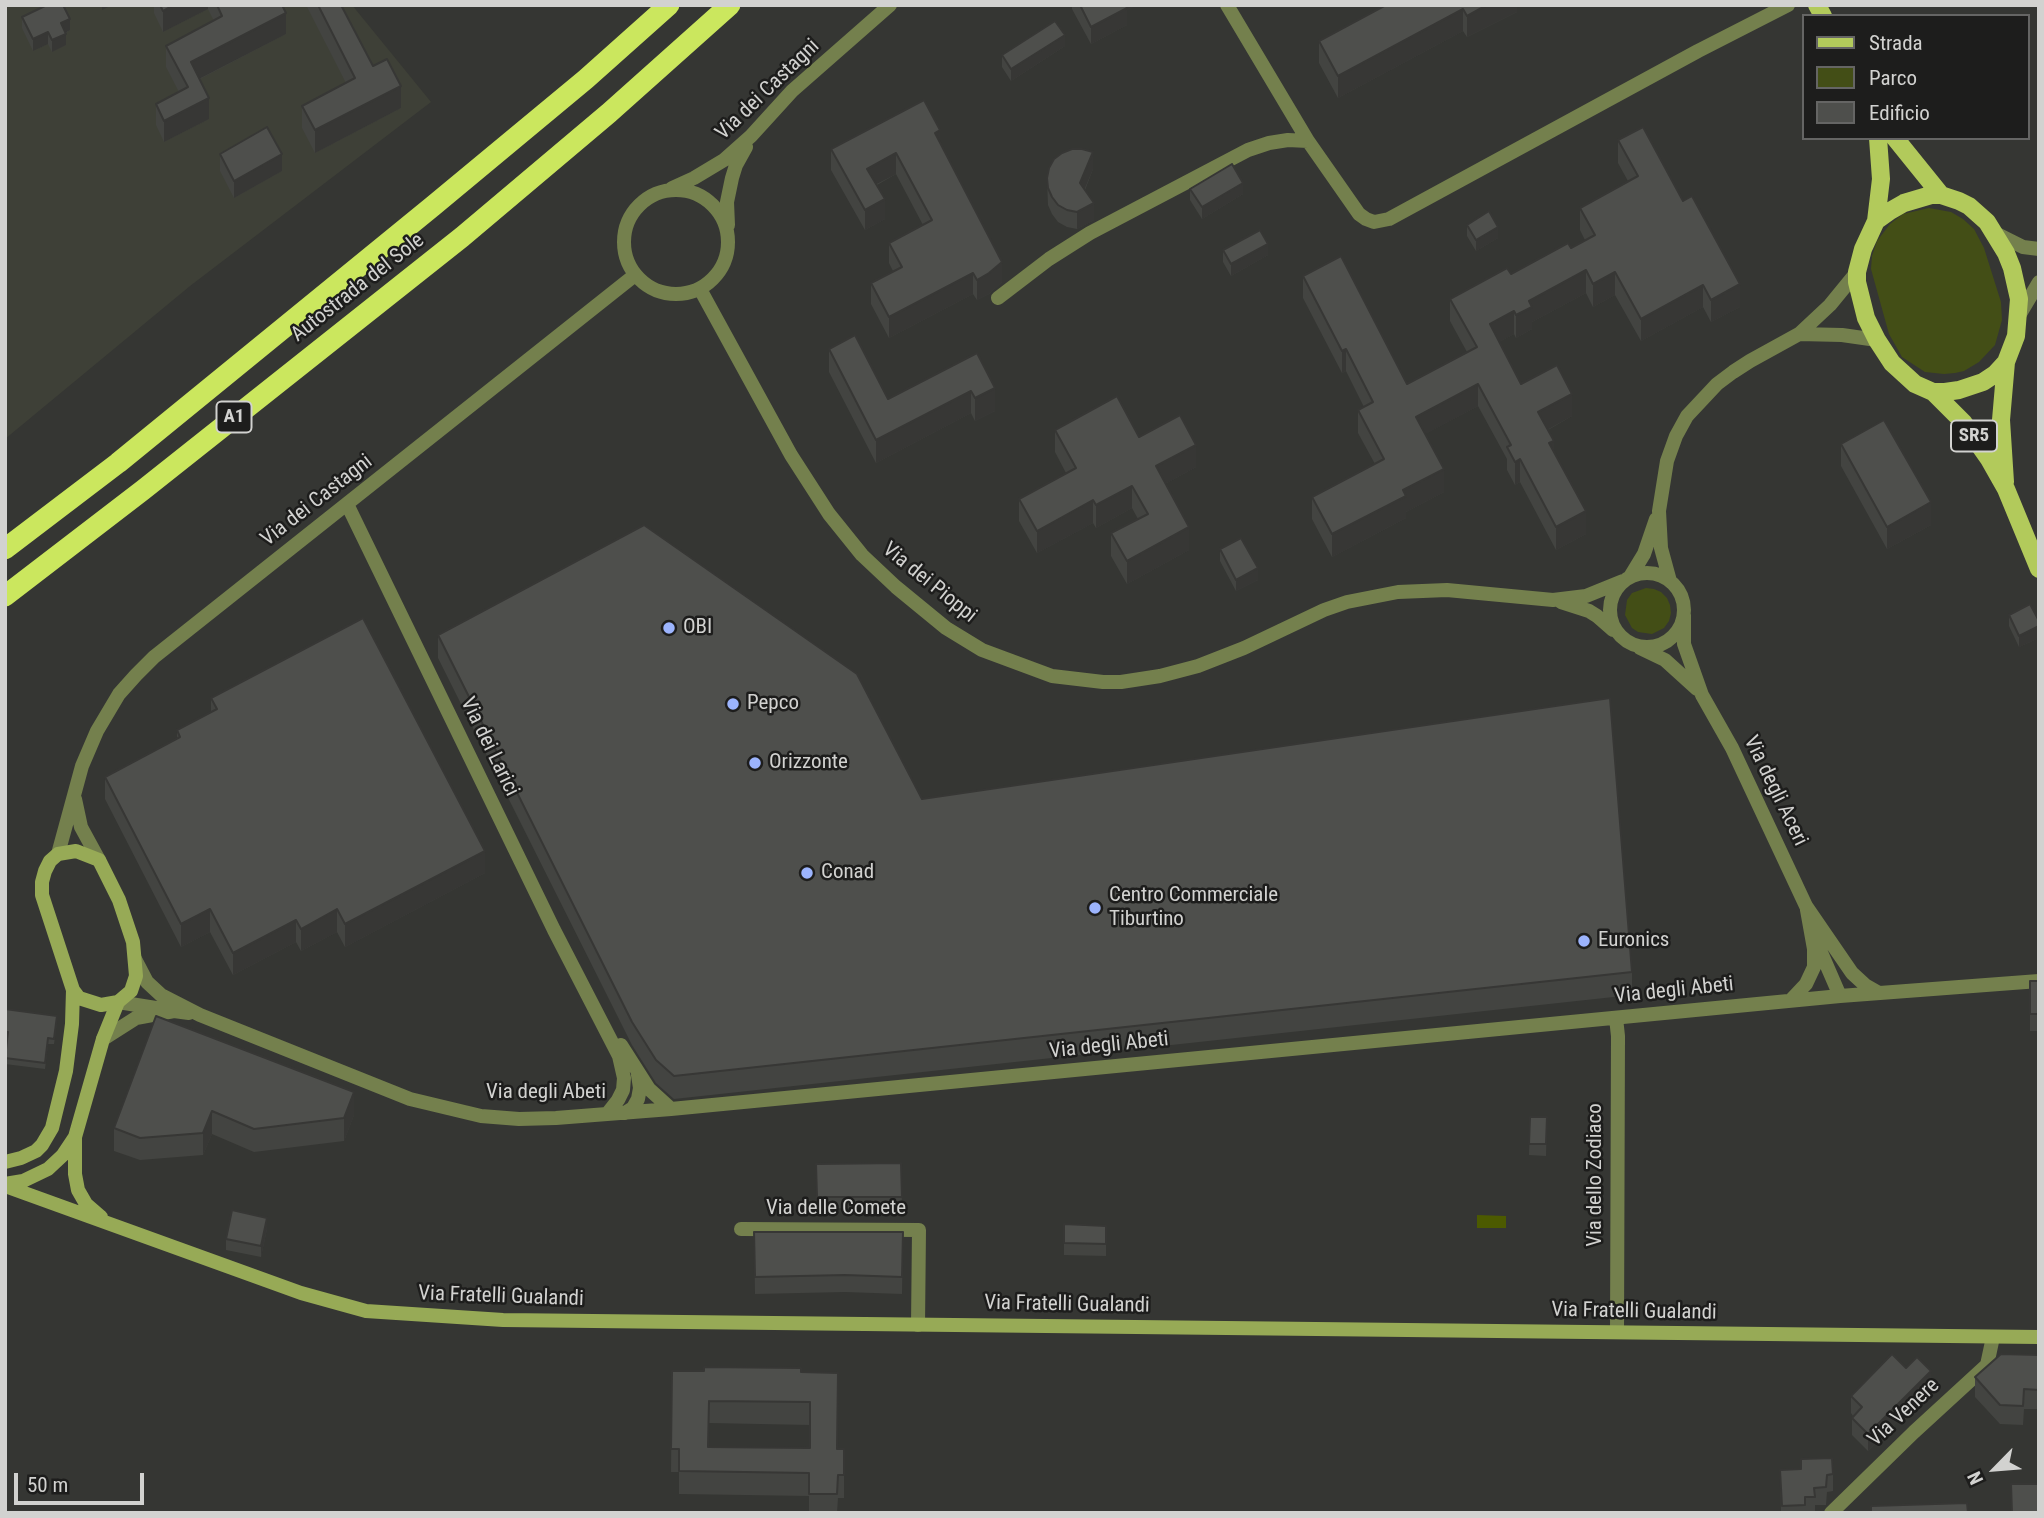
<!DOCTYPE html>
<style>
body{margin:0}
#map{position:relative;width:2044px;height:1518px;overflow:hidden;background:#353633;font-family:"Roboto Condensed",sans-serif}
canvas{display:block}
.frame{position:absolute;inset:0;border:7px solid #d2d2d0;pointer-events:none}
.legend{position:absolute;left:1802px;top:14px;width:228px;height:126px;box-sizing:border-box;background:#1d1d1c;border:2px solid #656564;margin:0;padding:9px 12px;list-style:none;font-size:21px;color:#d2d2d0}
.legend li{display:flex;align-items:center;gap:14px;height:35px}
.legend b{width:35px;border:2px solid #656564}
.north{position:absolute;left:1960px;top:1434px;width:70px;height:70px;-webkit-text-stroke:5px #1d1d1c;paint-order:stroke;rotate:245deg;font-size:19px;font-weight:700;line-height:28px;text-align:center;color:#d2d2d0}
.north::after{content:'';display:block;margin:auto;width:24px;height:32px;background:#d2d2d0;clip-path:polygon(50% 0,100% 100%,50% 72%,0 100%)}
.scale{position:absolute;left:14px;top:1473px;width:130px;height:32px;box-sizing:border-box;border:4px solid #d2d2d0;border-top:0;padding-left:9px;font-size:21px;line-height:24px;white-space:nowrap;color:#d2d2d0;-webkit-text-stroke:5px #1d1d1c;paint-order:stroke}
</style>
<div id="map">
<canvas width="2044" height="1518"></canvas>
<div class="frame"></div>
<ul class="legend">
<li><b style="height:9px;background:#b2ca5b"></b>Strada</li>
<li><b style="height:19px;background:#434e16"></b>Parco</li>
<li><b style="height:19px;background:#4e4f4c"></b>Edificio</li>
</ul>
<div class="north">N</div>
<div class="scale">50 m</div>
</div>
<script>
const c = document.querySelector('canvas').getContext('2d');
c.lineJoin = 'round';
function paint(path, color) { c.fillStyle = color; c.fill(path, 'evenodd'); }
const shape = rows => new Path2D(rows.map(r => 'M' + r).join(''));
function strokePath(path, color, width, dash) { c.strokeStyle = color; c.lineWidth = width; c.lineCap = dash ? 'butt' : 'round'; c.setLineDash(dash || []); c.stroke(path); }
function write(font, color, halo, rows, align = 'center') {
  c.font = font + ' "Roboto Condensed",sans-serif'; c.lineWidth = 5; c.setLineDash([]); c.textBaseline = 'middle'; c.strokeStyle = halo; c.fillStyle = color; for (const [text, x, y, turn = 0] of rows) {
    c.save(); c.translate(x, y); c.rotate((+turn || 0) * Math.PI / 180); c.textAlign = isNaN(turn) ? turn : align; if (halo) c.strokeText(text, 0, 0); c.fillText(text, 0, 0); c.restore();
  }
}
paint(shape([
 [5,5,352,5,431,102,190,286,5,439]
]), '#3e4037');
paint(shape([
 [1929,208,1951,212,1963,219,1974,229,1984,248,2001,302,2002,320,1995,345,1979,362,1964,371,1955,373,1944,374,1925,372,1902,357,1889,334,1871,269,1872,256,1877,241,1890,224,1903,214],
 [1646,588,1654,589,1661,592,1667,598,1670,605,1671,613,1669,621,1664,628,1652,634,1638,632,1632,628,1625,615,1627,600,1632,593]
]), '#434e16');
paint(shape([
 [1477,1215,1506,1216,1506,1228,1477,1228]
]), '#4c5a00');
strokePath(shape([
 [1227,5,1308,141],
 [672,188,694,178,724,160,751,136,792,91,890,5],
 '624 242a52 52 0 1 1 104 0a52 52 0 1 1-104 0Z',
 [728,225,727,202,732,178,736,165,746,147],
 [1995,233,2023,247,2039,249],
 [700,289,791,455,829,514,862,555,896,587,946,628,982,650,1052,676,1103,682,1121,682,1160,676,1198,666,1244,648,1324,610,1347,602,1398,592,1447,590,1553,600,1586,596,1623,581],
 [998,298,1049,259,1090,233,1248,150,1269,143,1288,140,1308,141,1359,214,1366,219,1374,222,1389,219,1698,51,1788,5],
 [2020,314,2039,282],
 [1799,334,1842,335,1877,340],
 [347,504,554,930,619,1056,624,1078,623,1090,618,1100,607,1114],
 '1610 610a37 37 0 1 1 74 0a37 37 0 1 1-74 0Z',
 [1630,577,1644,554,1656,519],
 [1670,581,1661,548,1659,511,1667,461,1676,436,1687,416,1717,384,1733,372,1750,361,1799,334,1830,305,1857,272],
 [1561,602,1589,611,1597,616,1613,630],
 [1684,615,1684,644,1702,695,1732,748,1806,906,1852,973,1865,985,1879,993],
 [1640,648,1665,660,1697,689],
 [75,799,81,827,99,860],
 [58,854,82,766,97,731,119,694,136,675,154,657,635,275],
 [1817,943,1840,996],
 [135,959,147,982,161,995,200,1015,410,1099,481,1116,519,1119,556,1118,671,1109,1840,996,2039,981],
 [1790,1001,1806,984,1814,967,1814,949,1807,910],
 [118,1002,162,1009],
 [1616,1018,1618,1036,1617,1332],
 [103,1039,136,1018,174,1011,189,1013],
 [621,1045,649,1089,671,1109],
 [625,1113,633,1108,638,1099,640,1088,638,1075],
 [741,1229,919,1230,918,1325],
 [1831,1513,1914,1432,1987,1365,1993,1337]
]), '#74804d', 14);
strokePath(shape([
 [5,1162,21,1158,36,1151,42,1145,52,1128,66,1071,72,1024,73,990],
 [5,1184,23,1181,48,1169,63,1155,75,1137],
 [5,1186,301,1293,366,1311,503,1320,2039,1337],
 [101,1217,86,1204,78,1190,75,1174,75,1137,103,1039,118,1002,131,991,136,976,133,942,119,900,99,860,76,851,58,854,50,861,45,871,42,882,42,895,73,990,79,998,101,1005,118,1002]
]), '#97aa56', 14);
strokePath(shape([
 [1817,5,1823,16],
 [1895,138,1941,195],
 [1931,195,1941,195,1959,201,1969,206,1987,222,2006,253,2012,268,2019,299,2016,336,2006,362,1995,374,1983,382,1959,390,1945,392,1933,392,1915,384,1892,363,1877,340,1866,318,1857,282,1857,272,1863,249,1876,221,1890,211,1904,203,1931,195],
 [1876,221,1881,179,1878,138],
 [1933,392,1963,422,1989,459,2006,489,2039,569],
 [2005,482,2001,420,2006,362]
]), '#b2ca5b', 18);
strokePath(shape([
 [5,549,118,463,433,206,586,79,669,5],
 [5,596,143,490,462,237,609,113,730,5]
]), '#cbe75e', 21);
paint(shape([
 [154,5,282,5,286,34,200,79,209,119,164,142,156,125,156,104,179,92,166,67,166,46,214,21,208,9,163,32,154,13],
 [306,5,341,5,373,66,401,108,315,153,302,128,302,106,346,83],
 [1072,5,1137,5,1127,10,1127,25,1091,44,1072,9],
 [1386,5,1517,5,1517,12,1467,37,1463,31,1338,98,1319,63,1319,41],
 [22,17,70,30,66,33,66,45,52,52,48,44,33,51,22,28],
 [1065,46,1011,81,1002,67,1002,55],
 [1618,140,1740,307,1711,322,1703,307,1641,341,1615,295,1593,307,1586,293,1532,322,1532,329,1516,338,1514,334,1499,342,1521,384,1572,416,1548,430,1554,451,1586,534,1556,550,1520,482,1515,485,1507,470,1507,459,1478,406,1425,434,1444,492,1406,512,1406,518,1332,557,1312,519,1312,497,1375,464,1358,433,1358,410,1364,407,1346,371,1342,373,1303,298,1303,276,1407,384,1467,352,1450,321,1450,299,1571,248,1585,240,1580,230,1580,208,1628,181,1618,163],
 [940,142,1002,282,989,294,977,300,973,294,889,338,871,304,871,283,893,271,889,263,889,243,923,225,896,174,877,185,885,219,865,230,831,170,831,149],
 [220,154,282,171,234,198,220,171],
 [1093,169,1085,190,1094,220,1077,229,1067,227,1058,222,1052,214,1048,205,1047,178],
 [1190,189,1243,194,1202,219,1190,200],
 [1467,225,1498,238,1476,251,1467,236],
 [1223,250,1268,255,1231,276,1223,262],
 [829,349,888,399,977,353,995,411,975,421,971,413,876,463,829,372],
 [1055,430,1139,437,1196,467,1165,484,1189,550,1127,584,1111,556,1111,533,1138,519,1132,508,1096,528,1093,523,1037,553,1019,521,1019,499,1066,473,1055,452],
 [1841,444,1931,525,1887,549,1841,466],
 [1220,549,1258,580,1236,591,1220,561],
 [2009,615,2039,621,2039,638,2019,647,2009,626],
 [438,635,922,799,1632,972,1632,995,674,1099,656,1083,632,1045,438,658],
 [211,698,485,873,345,947,337,932,301,951,296,942,233,975,210,932,181,947,105,799,105,777,177,739,177,730,211,712],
 [2030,981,2039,981,2039,1031,2030,1031],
 [5,1009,57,1022,54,1044,48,1044,45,1069,5,1064,7,1038,5,1038],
 [156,1016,354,1115,344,1141,254,1152,212,1134,203,1155,140,1160,114,1151,114,1128],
 [1530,1117,1547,1117,1546,1156,1529,1155],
 [901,1163,902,1209,817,1208,816,1164],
 [1064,1224,1106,1226,1106,1256,1064,1255],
 [267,1229,261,1257,226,1250,226,1239],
 [754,1232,903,1232,902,1294,845,1292,755,1294],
 [2039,1355,2039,1409,2024,1409,2023,1425,2000,1424,1975,1397,1975,1377],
 [1906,1368,1931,1388,1868,1451,1852,1435,1852,1418,1853,1416,1851,1413,1851,1396],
 [672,1371,801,1372,838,1449,844,1471,844,1498,838,1498,837,1513,809,1513,809,1496,679,1494,679,1472,671,1472],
 [709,1423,810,1425,810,1448,708,1447],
 [1801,1469,1833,1474,1833,1491,1827,1492,1826,1505,1815,1505,1815,1513,1781,1513,1780,1470]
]), '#434441');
paint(shape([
 [102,5,112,5,102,10],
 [173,5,208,5,208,9,163,32,163,11],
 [1121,5,1137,5,1127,10,1127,25,1091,44,1091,27],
 [1487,5,1517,5,1517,12,1467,37,1467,16],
 [1463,9,1463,31,1338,98,1338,76],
 [286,13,286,34,191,83,191,62],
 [70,19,70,30,61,35,61,23],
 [48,32,48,44,33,51,33,39],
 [66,34,66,45,52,52,52,40],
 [1065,35,1065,46,1011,81,1011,69],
 [401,86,401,108,315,153,315,130],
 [209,98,209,119,164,142,164,121],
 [940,130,940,151,935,133],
 [1093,152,1093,169,1080,200,1080,183],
 [896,153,896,174,867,189,867,169],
 [282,154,282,171,234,198,234,181],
 [1243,183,1243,194,1202,219,1202,207],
 [885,199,885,219,865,230,865,210],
 [1094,203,1094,220,1077,229,1077,212],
 [1498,227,1498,238,1476,251,1476,240],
 [1268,244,1268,255,1231,276,1231,264],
 [1002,262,1002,282,989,294,977,300,977,280],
 [1586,270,1586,293,1532,322,1532,329,1516,338,1516,315,1529,301],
 [1615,272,1615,295,1593,307,1593,284],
 [973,273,973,294,889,338,889,317],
 [1740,284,1740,307,1711,322,1711,300],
 [1703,285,1703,307,1641,341,1641,319],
 [1514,311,1514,334,1490,347,1490,324],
 [1346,349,1346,371,1342,373,1342,351],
 [1478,384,1478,406,1416,439,1416,417],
 [995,388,995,411,975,421,975,398],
 [971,391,971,413,876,463,876,440],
 [1572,394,1572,416,1538,435,1538,412],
 [1554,441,1554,463,1549,443],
 [1196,445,1196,467,1156,489,1156,466],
 [1520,459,1520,482,1515,485,1515,462],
 [1444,469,1444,492,1406,512,1406,518,1332,557,1332,534,1403,490],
 [1132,486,1132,508,1096,528,1096,505],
 [1093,500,1093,523,1037,553,1037,531],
 [1931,502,1931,525,1887,549,1887,527],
 [1586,511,1586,534,1556,550,1556,527],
 [1189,527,1189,550,1127,584,1127,561],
 [1258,568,1258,580,1236,591,1236,580],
 [2039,626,2039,638,2019,647,2019,636],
 [485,851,485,873,345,947,345,924],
 [6,890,6,907,5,910,5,893],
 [210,909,210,932,181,947,181,924],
 [337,909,337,932,301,951,301,929],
 [296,920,296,942,233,975,233,953],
 [354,1092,354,1115,344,1141,344,1118],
 [212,1111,212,1134,203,1155,203,1133],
 [267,1218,267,1229,261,1257,261,1246],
 [1931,1371,1931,1388,1868,1451,1868,1434]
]), '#373735');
const building = shape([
 [47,5,63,5,70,19,61,23,66,34,52,40,48,32,33,39,22,17,47,5],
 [160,5,173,5,163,11,160,5],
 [217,5,282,5,286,13,191,62,209,98,164,121,156,104,188,87,166,46,222,16,217,5],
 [318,5,341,5,373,66,387,59,401,86,315,130,302,106,355,78,318,5],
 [1080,5,1126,5,1127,8,1091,27,1080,5],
 [1386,5,1487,5,1467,16,1463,9,1338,76,1319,41,1386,5],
 [1055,21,1065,35,1011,69,1002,55,1055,21],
 [924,100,940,130,935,133,1002,262,989,273,977,280,973,273,889,317,871,283,902,267,889,243,932,220,896,153,867,169,885,199,865,210,831,149,924,100],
 [267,127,282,154,234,181,220,154,267,127],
 [1643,127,1683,201,1692,196,1740,284,1711,300,1703,285,1641,319,1615,272,1593,284,1586,270,1529,301,1532,307,1516,315,1514,311,1490,324,1521,384,1557,365,1572,394,1538,412,1554,441,1549,443,1586,511,1556,527,1520,459,1515,462,1507,447,1511,445,1478,384,1416,417,1444,469,1403,490,1406,496,1332,534,1312,497,1384,459,1358,410,1373,402,1346,349,1342,351,1303,276,1341,256,1407,384,1477,347,1450,299,1507,268,1511,274,1568,243,1571,248,1595,235,1580,208,1638,176,1618,140,1643,127],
 [1072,149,1082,149,1093,152,1080,183,1094,203,1077,212,1067,210,1058,205,1052,197,1048,188,1047,178,1049,168,1054,159,1062,153,1072,149],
 [1232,164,1243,183,1202,207,1190,189,1232,164],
 [1489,211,1498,227,1476,240,1467,225,1489,211],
 [1260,230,1268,244,1231,264,1223,250,1260,230],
 [855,335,888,399,977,353,995,388,975,398,971,391,876,440,829,349,855,335],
 [1117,396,1139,437,1180,415,1196,445,1156,466,1189,527,1127,561,1111,533,1148,514,1132,486,1096,505,1093,500,1037,531,1019,499,1076,468,1055,430,1117,396],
 [1884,420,1931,502,1887,527,1841,444,1884,420],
 [644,525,857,674,922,799,1610,698,1632,972,674,1076,656,1060,632,1022,438,635,644,525],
 [1241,538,1258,568,1236,580,1220,549,1241,538],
 [2030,604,2039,621,2039,626,2019,636,2009,615,2030,604],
 [363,618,485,851,345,924,337,909,301,929,296,920,233,953,210,909,181,924,105,777,180,737,177,730,217,709,211,698,363,618],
 [2030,981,2039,981,2039,1014,2030,1014,2030,981],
 [5,1009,57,1016,54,1039,48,1038,45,1063,5,1058,8,1032,5,1032,5,1009],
 [156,1016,354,1092,344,1118,254,1129,212,1111,203,1133,140,1138,114,1128,156,1016],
 [1530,1117,1547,1117,1546,1144,1529,1144,1530,1117],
 [901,1163,902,1197,817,1197,816,1164,901,1163],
 [232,1210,267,1218,261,1246,226,1239,232,1210],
 [1064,1224,1106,1226,1106,1244,1064,1243,1064,1224],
 [754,1232,903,1232,902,1277,845,1275,755,1277,754,1232],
 [1892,1354,1906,1368,1917,1357,1931,1371,1868,1434,1852,1418,1862,1407,1851,1396,1892,1354],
 [2001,1354,2039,1355,2039,1390,2024,1389,2023,1406,2000,1405,1975,1377,2001,1354],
 [704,1367,801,1368,801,1372,838,1373,837,1449,844,1449,844,1475,838,1475,837,1494,809,1494,809,1473,679,1471,679,1449,671,1449,672,1371,704,1371,704,1367],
 [709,1401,810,1402,810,1448,708,1447,709,1401],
 [1832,1458,1833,1474,1827,1475,1826,1487,1814,1488,1815,1497,1805,1497,1805,1505,1782,1506,1780,1470,1801,1469,1801,1459,1832,1458],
 [2011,1484,2039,1484,2039,1513,2012,1513,2011,1484],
 [1967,1503,1968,1513,1871,1513,1871,1506,1967,1503]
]);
paint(building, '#4e4f4c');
strokePath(building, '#373735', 2);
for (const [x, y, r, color] of [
 [669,628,7,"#9cb4fd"],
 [733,704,7,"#9cb4fd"],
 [755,763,7,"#9cb4fd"],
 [807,873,7,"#9cb4fd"],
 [1095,908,7,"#9cb4fd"],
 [1584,941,7,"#9cb4fd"]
]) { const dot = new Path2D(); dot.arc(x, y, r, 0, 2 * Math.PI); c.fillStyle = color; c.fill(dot); strokePath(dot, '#1d1d1c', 2.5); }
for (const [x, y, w] of [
 [234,417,35],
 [1974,436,46]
]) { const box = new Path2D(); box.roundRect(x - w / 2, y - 15.5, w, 31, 5); c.fillStyle = '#1d1d1c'; c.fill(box); strokePath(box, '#d2d2d0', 2); }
write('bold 19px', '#d2d2d0', null, [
 ["A1",234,417],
 ["SR5",1974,436]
]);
write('21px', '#d2d2d0', '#1d1d1c', [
 ["Via dei Castagni",768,90,-44],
 ["Autostrada del Sole",358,288,-38],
 ["Via dei Castagni",317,501,-38],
 ["Via dei Pioppi",929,583,39],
 ["Via dei Larici",489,747,64],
 ["Via degli Aceri",1775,791,64],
 ["Via degli Abeti",1674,991,-6],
 ["Via degli Abeti",1109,1046,-6],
 ["Via degli Abeti",546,1093],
 ["Via dello Zodiaco",1596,1175,-90],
 ["Via delle Comete",836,1209],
 ["Via Fratelli Gualandi",501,1297,2],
 ["Via Fratelli Gualandi",1067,1305,1],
 ["Via Fratelli Gualandi",1634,1312,1],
 ["Via Venere",1904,1413,-43]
]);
write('21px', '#d2d2d0', '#1d1d1c', [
 ["OBI",683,628],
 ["Pepco",747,704],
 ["Orizzonte",769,763],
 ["Conad",821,873],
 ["Centro Commerciale",1109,896],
 ["Tiburtino",1109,920],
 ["Euronics",1598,941]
], 'left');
</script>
